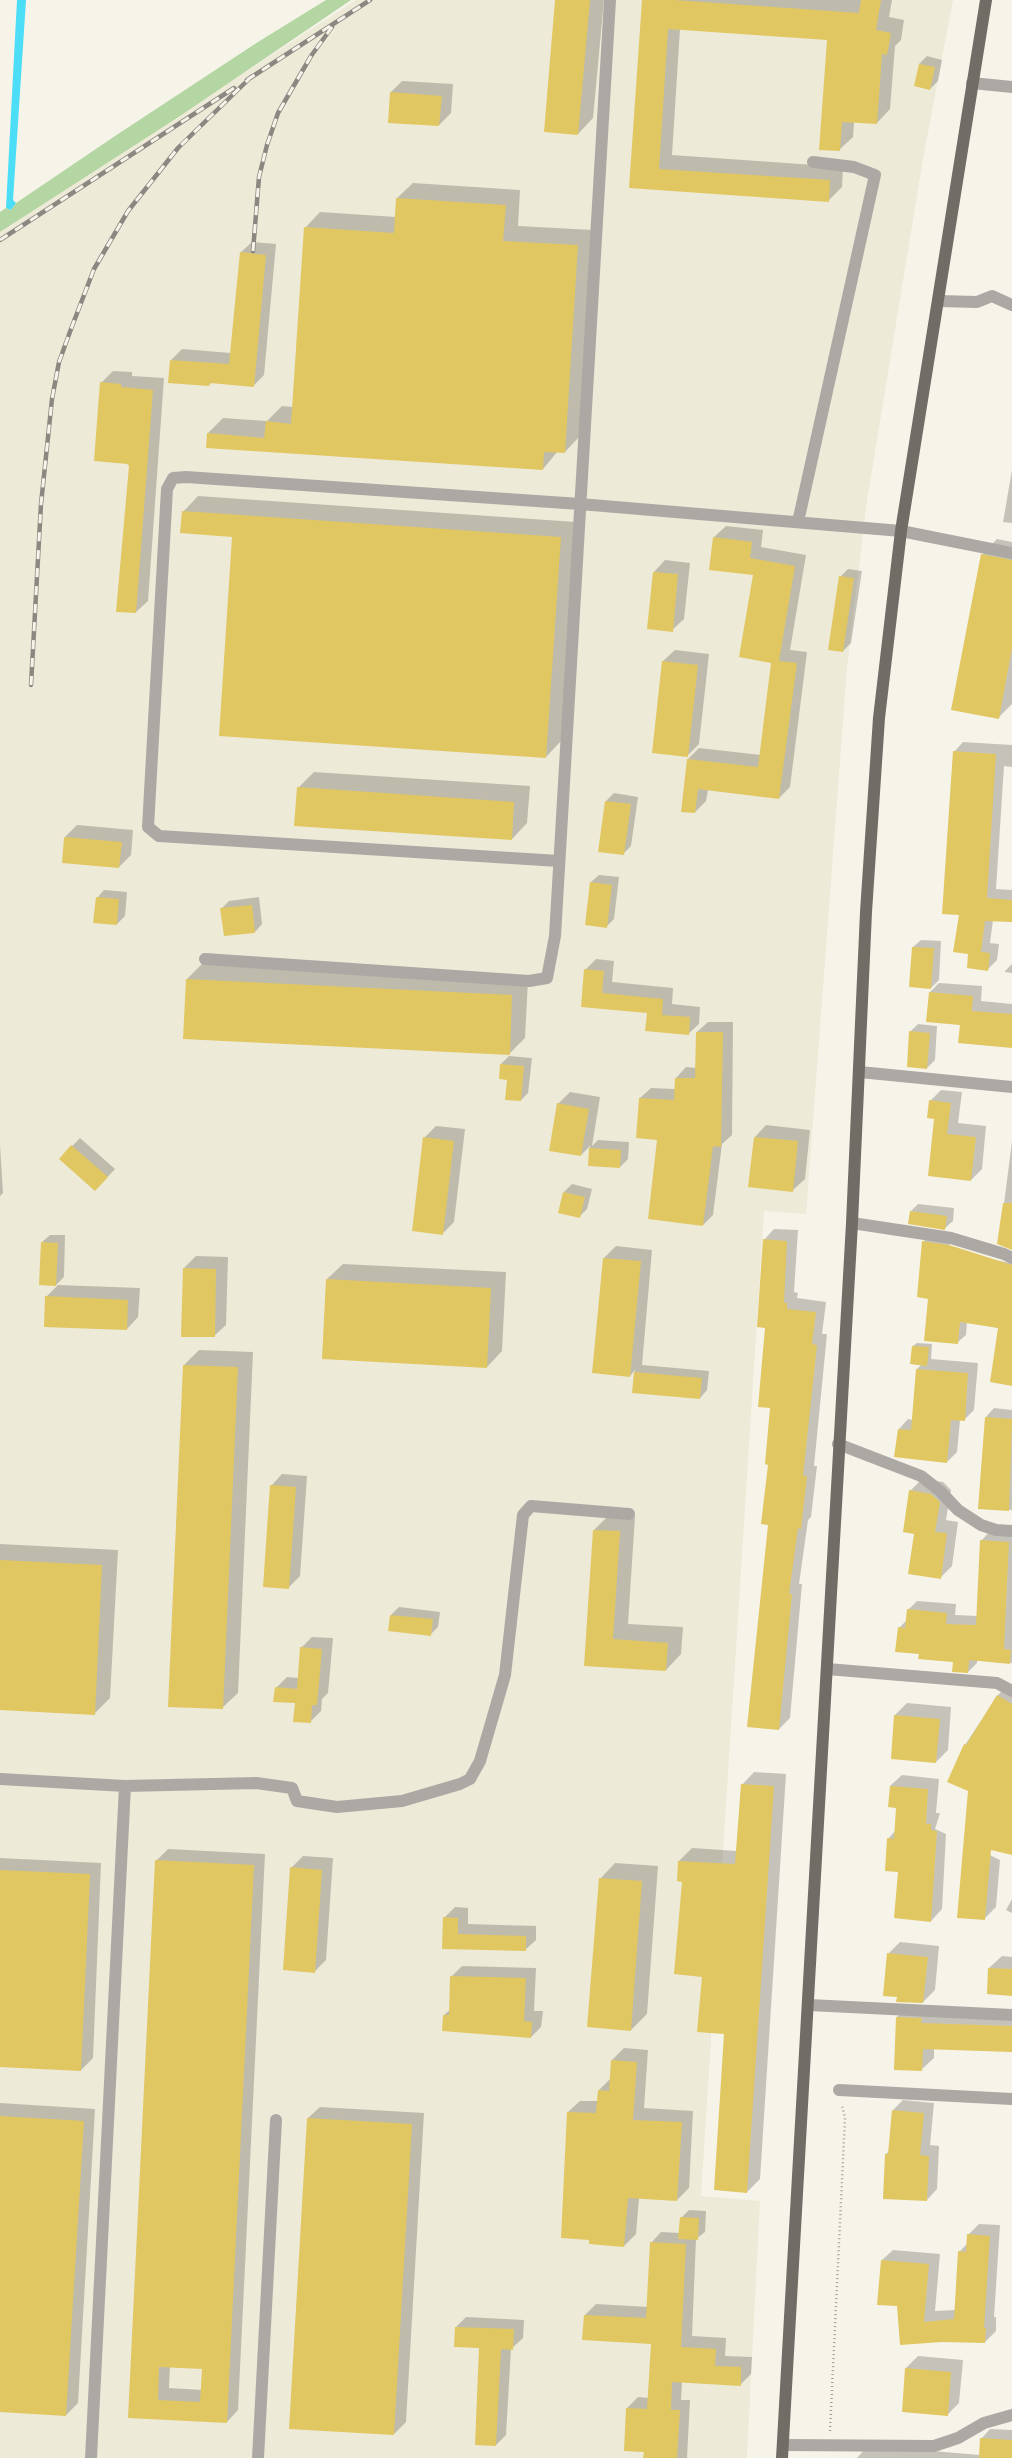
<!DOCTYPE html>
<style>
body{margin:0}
canvas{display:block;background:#f6f3e9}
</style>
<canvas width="1012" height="2458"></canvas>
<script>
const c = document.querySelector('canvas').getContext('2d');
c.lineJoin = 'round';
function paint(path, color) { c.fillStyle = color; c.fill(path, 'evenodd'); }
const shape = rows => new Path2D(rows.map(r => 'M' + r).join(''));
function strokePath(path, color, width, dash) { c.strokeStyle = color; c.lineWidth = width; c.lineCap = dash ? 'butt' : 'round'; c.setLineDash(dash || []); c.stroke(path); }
paint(shape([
 [356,0,953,0,923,159,867,501,847,668,806,1214,764,1211,701,2196,760,2201,747,2458,0,2458,0,232]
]), '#eeead8');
paint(shape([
 [326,0,351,0,180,116,0,232,0,212,6,208,11,210,16,203,118,134,258,42]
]), '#b4d6a3');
paint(shape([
 [17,0,26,0,13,200,16,203,11,210,6,208]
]), '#4cdef6');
paint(shape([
 [556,0,604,0,593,118,578,134],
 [643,0,892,0,889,17,904,20,901,40,895,46,890,109,877,123,854,121,853,137,839,150,828,39,680,29,672,155,843,167,842,187,828,201,630,187],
 [927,56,942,60,938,81,930,89,919,64],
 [402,81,453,84,451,113,439,125,390,93],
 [413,183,520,190,518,226,593,230,580,436,565,452,558,451,543,469,207,447,208,433,223,418,267,421,282,406,293,407,305,228,320,212,396,217,397,198],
 [252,242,276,244,264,375,253,386,212,382,209,385,171,360,182,349,231,353,241,252],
 [113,371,132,372,132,376,164,378,148,601,136,612,130,466,101,383],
 [1012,470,1012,523,1003,522],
 [198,496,576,522,561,741,546,757,233,536,183,512],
 [726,526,763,530,761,547,806,555,790,650,807,652,790,787,779,798,708,790,706,801,695,812,682,811,688,759,699,748,761,755,772,662,754,574,714,537],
 [997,539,1012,542,1012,704,998,718,982,555],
 [665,560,690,563,684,619,672,630,648,628,654,572],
 [848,569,862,571,851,643,843,651,840,577],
 [675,650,709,654,699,744,687,756,663,661],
 [963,742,1012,745,1012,767,1004,766,996,889,1012,890,1012,921,993,920,990,943,999,944,997,960,987,970,970,954,960,914,954,752],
 [314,772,530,786,527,823,512,839,298,788],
 [614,793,638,797,631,846,623,854,599,851,606,801],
 [77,825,133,830,131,855,119,867,65,837],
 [599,875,619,877,614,919,606,927,591,882],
 [104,890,127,892,125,916,117,924,97,898],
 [259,897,262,924,255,932,221,909,229,901],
 [921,940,941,941,939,980,931,988,913,947],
 [596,959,614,961,612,982,673,988,672,1004,700,1007,699,1024,688,1034,648,1012,582,1006,585,970],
 [202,964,528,980,525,1038,509,1054,186,980],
 [1012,964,1012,973,1005,972,1005,971],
 [939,983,982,986,981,1001,1012,1004,1012,1047,961,1024,927,1021,930,992],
 [708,1022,733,1022,732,1135,722,1144,713,1215,703,1225,658,1139,640,1098,651,1088,675,1089,676,1078,686,1067,697,1068,697,1032],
 [918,1024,937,1026,935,1060,927,1068,910,1032],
 [509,1056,532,1058,528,1093,521,1100,508,1079,500,1078,501,1064],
 [941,1090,962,1092,958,1123,986,1126,982,1169,971,1180,935,1118,930,1101],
 [570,1092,600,1097,592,1146,598,1140,629,1142,628,1159,620,1167,589,1165,590,1146,581,1155,558,1104],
 [766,1125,810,1130,805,1179,793,1190,755,1137],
 [436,1126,465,1129,454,1222,442,1234,424,1138],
 [80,1138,115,1169,103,1182,60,1159],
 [1012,1141,1012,1245,999,1243],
 [0,1145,3,1193,0,1196],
 [572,1184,592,1189,587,1209,579,1217,564,1192],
 [918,1204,954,1208,953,1221,945,1228,911,1211],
 [774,1229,798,1230,794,1292,798,1293,797,1298,826,1302,822,1334,827,1334,814,1466,817,1466,811,1517,808,1520,799,1584,802,1584,790,1718,779,1729,769,1524,771,1407,764,1240],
 [932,1233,951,1236,948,1253,1012,1263,1012,1385,999,1328,967,1322,966,1335,957,1343,929,1298,923,1242],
 [50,1235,65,1235,64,1277,56,1285,42,1242],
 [616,1246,652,1250,642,1365,709,1371,707,1390,700,1398,633,1392,635,1370,630,1376,604,1258],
 [196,1256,228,1257,226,1325,214,1336,184,1268],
 [343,1264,506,1272,502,1351,487,1367,327,1279],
 [58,1285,140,1288,138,1317,127,1329,46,1297],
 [917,1343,932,1344,931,1359,978,1363,974,1410,964,1420,960,1420,957,1452,947,1462,899,1429,908,1419,913,1420,917,1369,922,1364,913,1346],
 [199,1350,253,1352,238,1693,222,1708,184,1365],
 [994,1408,1012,1410,1012,1510,979,1508,986,1417],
 [282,1474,307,1476,300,1576,288,1588,271,1486],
 [922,1479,943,1482,951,1490,946,1520,958,1522,952,1566,940,1578,915,1533,910,1491],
 [609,1515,635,1516,628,1624,683,1627,681,1654,666,1670,585,1665,594,1530],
 [990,1531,1012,1533,1012,1663,977,1660,977,1663,968,1672,954,1661,920,1653,899,1628,907,1620,908,1610,917,1601,956,1604,955,1615,977,1616,981,1541],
 [0,1544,118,1550,110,1698,94,1714,0,1709],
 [399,1607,440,1612,438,1627,430,1635,389,1630,391,1615],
 [312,1637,333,1638,328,1693,322,1699,321,1711,310,1722,296,1703,276,1688,287,1677,299,1678,301,1648],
 [1007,1686,1012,1690,1012,1854,969,1790,965,1745,998,1695],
 [907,1703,951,1707,948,1750,936,1762,895,1715],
 [754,1772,786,1774,760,2179,747,2192,725,2033,703,1976,679,1861,692,1848,737,1851,742,1785],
 [902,1775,939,1779,936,1813,940,1813,935,1829,946,1834,942,1909,931,1921,900,1871,888,1839,895,1831,897,1807,890,1786],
 [975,1848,1000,1860,996,1907,984,1919],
 [168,1849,265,1854,238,2410,227,2422,129,2417,156,1861],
 [170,2366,203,2368,202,2390,169,2388],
 [303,1856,333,1858,326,1960,314,1972,291,1868],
 [0,1858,101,1863,93,2058,81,2070,0,2066],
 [615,1863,658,1866,647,2014,631,2030,600,1879],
 [1012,1899,1012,1913,1006,1910],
 [455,1907,468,1908,468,1924,536,1926,536,1940,525,1950,443,1948,444,1918],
 [900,1942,939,1946,935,1990,923,2002,898,1996,888,1954],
 [1002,1956,1012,1957,1012,1995,989,1968],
 [462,1966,536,1968,534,2011,543,2011,541,2027,531,2037,444,2015,450,2010,451,1977],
 [909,2005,1012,2014,1012,2051,934,2048,934,2058,921,2070,897,2017],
 [624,2048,648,2050,644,2108,693,2111,689,2188,677,2200,639,2198,636,2234,624,2246,568,2112,580,2101,598,2101,599,2090,611,2078,612,2060],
 [903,2100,934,2103,930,2145,939,2146,937,2189,927,2200,886,2154,890,2150,893,2110],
 [0,2103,95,2109,78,2403,66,2415,0,2411],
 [320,2107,424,2113,406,2422,394,2434,308,2118],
 [689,2210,706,2211,705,2232,696,2239,692,2336,726,2338,725,2356,752,2357,751,2374,740,2385,682,2382,681,2400,690,2400,687,2458,644,2458,645,2451,625,2450,627,2408,638,2397,649,2398,652,2343,585,2315,596,2304,648,2307,651,2243,661,2232,680,2233,681,2218],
 [979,2224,1000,2225,994,2317,996,2317,996,2331,985,2342,942,2341,898,2306,882,2260,893,2250,940,2254,935,2311,955,2310,959,2252,968,2243,968,2235],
 [466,2317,524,2320,523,2338,511,2349,506,2435,496,2445,476,2444,480,2347,456,2327],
 [918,2356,963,2360,959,2403,947,2415,906,2368],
 [990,2429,1012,2430,1012,2458,857,2458,864,2450,897,2448,980,2455,981,2439]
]), '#0003');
paint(shape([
 [555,0,590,0,578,135,544,132],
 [642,0,674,0,859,13,861,0,881,0,876,30,891,33,887,55,882,54,877,124,842,122,840,151,819,150,827,40,668,29,659,169,830,180,829,202,629,188],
 [919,64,935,67,930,90,914,86],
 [390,92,442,96,439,126,388,123],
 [396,198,506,205,503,241,578,245,565,453,544,452,543,470,206,448,207,433,264,438,266,421,291,424,304,227,394,233],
 [240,252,266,255,254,387,210,383,209,386,168,383,170,360,229,364],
 [100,382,121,384,121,387,153,390,136,613,116,612,129,466,127,464,94,461],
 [182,511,561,537,546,758,219,736,232,537,180,533],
 [713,537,752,542,750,558,795,566,779,661,797,663,779,799,698,789,695,813,681,812,687,759,758,767,771,663,739,657,753,575,709,570],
 [981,554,1012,560,1012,648,999,719,951,710],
 [653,572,678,574,673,632,647,629],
 [839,576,854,578,843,652,828,650],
 [662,661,698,665,688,757,652,753],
 [953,751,996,754,987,898,1012,900,1012,922,985,921,981,952,990,953,988,971,967,968,968,954,953,952,959,915,942,914],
 [297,787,514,802,512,840,294,826],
 [605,801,631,804,624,855,598,852],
 [64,837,122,842,119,868,62,863],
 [590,882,612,885,607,928,585,925],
 [96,897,119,899,117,925,93,923],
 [252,905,255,933,224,936,220,908],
 [912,947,934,948,931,989,909,987],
 [584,969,604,971,602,993,663,999,662,1015,690,1017,689,1035,645,1031,647,1013,581,1007],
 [186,979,512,995,510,1055,183,1039],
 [929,992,973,996,972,1011,1012,1014,1012,1048,958,1043,960,1025,926,1022],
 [909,1031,930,1033,927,1069,907,1067],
 [696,1032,723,1032,721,1147,713,1146,703,1226,648,1219,657,1140,636,1138,639,1098,674,1100,675,1078,695,1078],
 [500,1064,524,1066,521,1101,505,1100,507,1080,499,1079],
 [929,1100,951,1103,947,1134,976,1137,971,1181,928,1176,934,1119,927,1118],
 [557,1103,589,1109,581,1156,549,1151],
 [423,1137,454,1141,443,1235,412,1231],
 [754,1137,798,1141,793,1192,748,1187],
 [71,1145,108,1177,95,1191,59,1159],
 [589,1148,621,1150,620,1168,588,1166],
 [563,1192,585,1197,580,1218,558,1213],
 [1003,1203,1012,1203,1012,1250,997,1244],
 [910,1211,947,1216,945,1230,908,1224],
 [763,1239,787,1241,784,1303,787,1303,787,1309,816,1312,812,1344,817,1345,803,1476,807,1476,801,1529,798,1528,789,1594,792,1594,779,1730,747,1727,768,1525,761,1524,768,1465,765,1464,770,1408,758,1407,765,1328,757,1327],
 [922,1241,949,1245,1012,1265,1012,1386,990,1382,998,1328,960,1322,958,1344,924,1341,928,1299,917,1297],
 [41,1242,58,1243,56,1286,39,1285],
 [603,1258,641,1261,630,1377,592,1373],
 [183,1268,216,1269,215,1337,181,1337],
 [326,1279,491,1288,487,1368,322,1359],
 [45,1296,128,1300,127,1330,44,1327],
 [912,1346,929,1347,927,1366,910,1364],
 [183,1365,238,1367,223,1709,168,1707],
 [916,1369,968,1373,965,1421,951,1420,947,1463,894,1457,898,1429,911,1430],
 [634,1372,702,1378,700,1399,632,1393],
 [985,1417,1012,1419,1009,1511,978,1509],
 [270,1485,296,1487,289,1589,263,1587],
 [909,1490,931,1494,940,1502,935,1532,947,1533,941,1579,908,1574,914,1534,903,1532],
 [593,1530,620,1531,613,1639,668,1643,666,1671,584,1666],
 [980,1540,1009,1542,1004,1649,1011,1650,1010,1664,969,1660,968,1673,952,1672,953,1662,918,1659,919,1654,895,1652,898,1627,905,1628,907,1609,947,1613,946,1624,976,1625],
 [0,1560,102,1565,95,1715,0,1710],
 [390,1615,433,1619,431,1636,388,1631],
 [300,1647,322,1649,317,1705,312,1705,311,1723,293,1722,295,1703,273,1702,275,1687,297,1689],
 [997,1695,1012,1704,1012,1855,991,1850,985,1920,957,1918,968,1791,947,1782,964,1744,966,1745],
 [894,1715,940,1719,936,1763,891,1759],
 [741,1784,774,1786,747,2193,714,2190,724,2034,697,2032,702,1977,674,1974,682,1882,677,1881,678,1861,735,1864],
 [890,1786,928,1789,926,1824,931,1824,931,1830,937,1831,931,1922,894,1918,898,1872,885,1871,887,1838,894,1839,896,1808,888,1807],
 [155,1860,254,1865,227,2423,128,2418],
 [159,2367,202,2369,200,2402,158,2400],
 [290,1867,322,1870,315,1973,283,1970],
 [0,1870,90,1874,81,2071,0,2067],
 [599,1878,642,1881,631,2031,587,2027],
 [443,1917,458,1918,458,1934,526,1936,526,1951,442,1949],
 [887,1953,928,1957,923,2003,896,2002,897,1997,883,1996],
 [988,1968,1012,1969,1012,1996,987,1994],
 [450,1976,526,1978,524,2021,532,2022,531,2038,442,2031,443,2015,449,2015],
 [896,2017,922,2018,921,2023,1012,2026,1012,2052,923,2049,922,2071,894,2070],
 [611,2060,637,2062,633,2120,682,2122,677,2201,628,2198,624,2247,589,2244,589,2240,561,2238,567,2112,596,2113,598,2090,609,2091],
 [892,2110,924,2113,920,2155,929,2156,927,2201,883,2199,885,2154,888,2154],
 [0,2116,84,2121,66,2416,0,2412],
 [307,2118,412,2124,394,2435,289,2429],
 [680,2217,699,2218,698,2240,678,2239],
 [967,2234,990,2236,984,2328,986,2328,985,2343,942,2342,900,2345,897,2306,877,2305,881,2260,929,2264,924,2322,954,2319,958,2251,966,2252],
 [650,2242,686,2244,681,2347,716,2349,715,2366,741,2367,741,2386,672,2382,671,2410,680,2410,677,2458,643,2458,644,2452,624,2451,626,2408,647,2409,651,2344,582,2340,584,2315,646,2318],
 [455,2327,514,2329,513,2350,501,2349,496,2446,475,2445,479,2348,454,2347],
 [905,2368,951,2372,948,2416,902,2412],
 [980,2438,1012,2440,1012,2458,979,2458]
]), '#e1c761');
strokePath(shape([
 [830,2431,845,2118,842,2105]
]), '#a29f98', 2.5, [1, 3]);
strokePath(shape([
 [972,83,1012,87],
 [938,301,977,302,992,296,1012,305],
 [798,522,875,175,854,167,813,162],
 [559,861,159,836,148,827,167,489,173,478,186,477,580,504,901,531,1012,553],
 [205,959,529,981,547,978,555,936,610,0],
 [860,1072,1012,1087],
 [852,1223,951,1238,1004,1254,1012,1258],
 [838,1444,921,1476,940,1491,958,1510,981,1525,996,1530,1012,1531],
 [827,1669,997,1683,1012,1691],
 [0,1779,125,1786,256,1783,292,1788,297,1801,337,1807,402,1801,460,1784,470,1779,480,1761,505,1675,523,1515,531,1506,629,1514],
 [809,2005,1012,2015],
 [839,2090,1012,2099],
 [783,2445,934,2446,958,2438,984,2423,1012,2415],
 [91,2458,125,1786],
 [258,2458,276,2120]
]), '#aca9a5', 12);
strokePath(shape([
 [782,2458,852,1223,866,912,879,718,901,531,986,0]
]), '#726c66', 12);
const rail = shape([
 [247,80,370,0],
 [0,240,234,88],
 [253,251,259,177,267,145,278,113,311,56,332,27],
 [31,685,41,504,52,399,59,362,71,329,94,269,128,211,178,148,251,77]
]);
strokePath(rail, '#8a8881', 4.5);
strokePath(rail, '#f6f3e9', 3, [9]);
</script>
